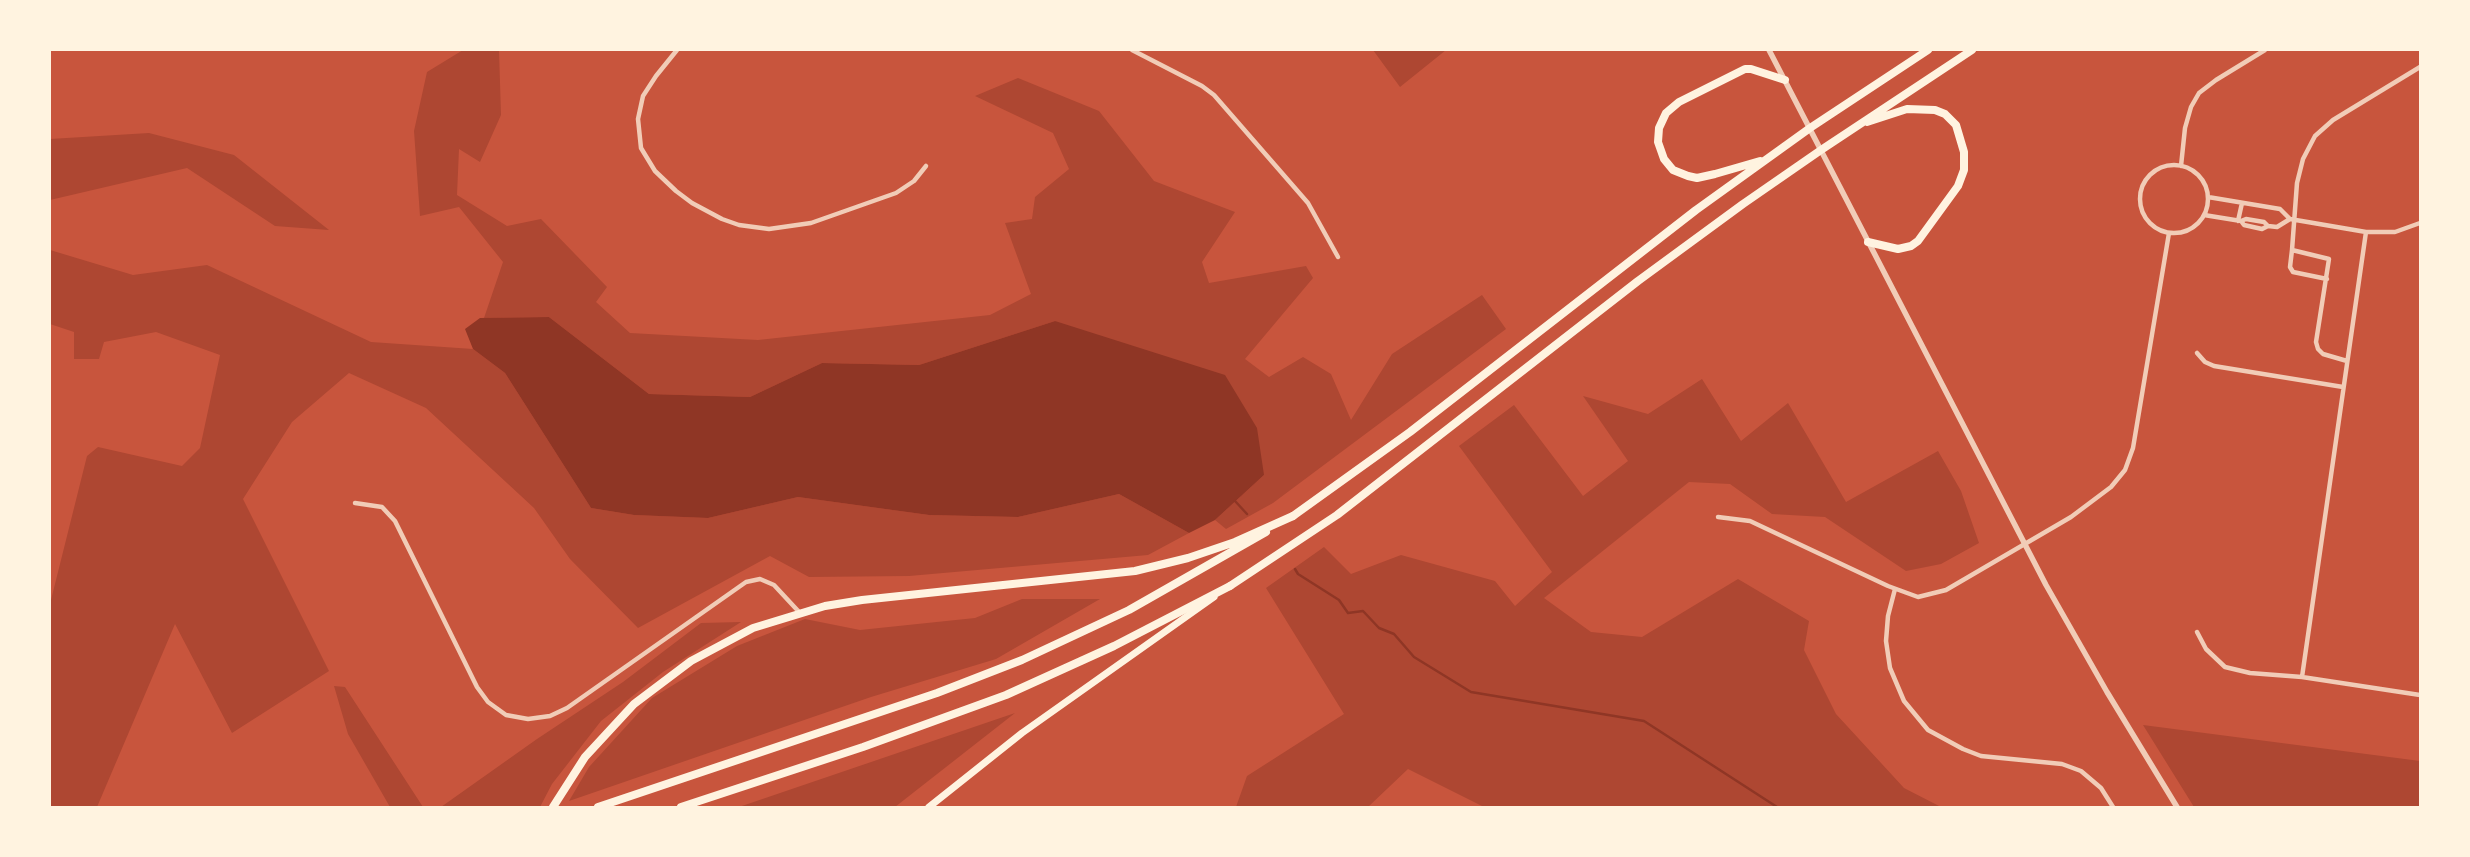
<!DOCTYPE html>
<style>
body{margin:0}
#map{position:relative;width:2470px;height:857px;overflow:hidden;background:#c8553d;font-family:Literata,serif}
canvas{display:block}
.frame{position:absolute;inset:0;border:51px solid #fff3e0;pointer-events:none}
</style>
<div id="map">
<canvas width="2470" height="857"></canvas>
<div class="frame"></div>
</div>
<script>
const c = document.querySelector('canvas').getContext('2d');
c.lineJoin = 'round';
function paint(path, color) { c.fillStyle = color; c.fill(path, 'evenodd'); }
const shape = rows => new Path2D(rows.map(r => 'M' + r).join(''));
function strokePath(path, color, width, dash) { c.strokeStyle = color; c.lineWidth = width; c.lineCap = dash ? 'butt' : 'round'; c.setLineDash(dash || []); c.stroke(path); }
paint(shape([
 [463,50,499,50,501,115,480,162,459,149,457,195,507,226,541,219,607,287,596,302,630,333,758,340,990,315,1031,294,1005,223,1032,219,1035,197,1069,169,1053,133,975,96,1018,78,1099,111,1154,181,1235,212,1202,262,1209,283,1306,266,1313,278,1245,359,1269,377,1303,357,1331,374,1351,420,1392,354,1482,295,1506,329,1273,503,1226,529,1215,520,1264,475,1055,321,919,365,822,363,750,397,649,394,549,317,484,318,503,262,459,207,420,216,414,131,427,72],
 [1373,50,1446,50,1400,87],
 [149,133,234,155,329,230,275,226,187,168,50,200,50,139],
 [50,250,133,275,207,265,371,342,473,349,505,373,591,508,634,515,708,518,798,497,929,515,1018,517,1119,494,1189,533,1148,555,909,576,809,577,770,556,638,628,570,559,534,508,426,408,349,373,292,422,243,499,329,671,232,733,175,624,97,807,50,807,50,604,87,456,98,447,182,466,200,448,220,355,156,332,104,342,99,359,74,359,74,332,50,324],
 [1702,379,1741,441,1788,403,1846,502,1938,451,1961,491,1979,543,1941,564,1906,571,1825,517,1772,514,1730,484,1689,482,1544,598,1591,632,1642,637,1738,579,1809,621,1804,650,1836,714,1904,788,1941,807,1484,807,1408,769,1368,807,1236,807,1247,776,1344,714,1266,588,1324,547,1351,574,1401,555,1495,581,1515,606,1552,572,1459,446,1514,405,1583,496,1628,461,1583,396,1648,414],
 [1022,599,1100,599,996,659,871,697,569,801,589,767,652,698,737,646,805,619,860,630,975,618],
 [741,622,663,672,601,721,552,784,540,807,441,807,537,739,623,682,701,623],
 [334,686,345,687,423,807,390,807,348,734],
 [1015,713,895,807,739,807],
 [2143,725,2420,761,2420,807,2194,807]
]), '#ae4732');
paint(shape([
 [549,317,649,394,750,397,822,363,919,365,1055,321,1225,375,1257,428,1264,475,1215,520,1189,533,1119,494,1018,517,929,515,798,497,708,518,634,515,591,508,505,373,473,349,465,329,480,318]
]), '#8f3625');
strokePath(shape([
 [1235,501,1247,514],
 [1295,569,1298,574,1339,600,1348,613,1363,611,1379,628,1394,634,1414,657,1471,692,1644,721,1777,807]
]), '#8f3625', 2.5);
strokePath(shape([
 [677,50,656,76,643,96,638,119,641,148,655,171,676,191,692,203,722,219,739,225,769,229,811,223,896,193,914,181,926,166],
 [1132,50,1202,86,1214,95,1308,203,1338,257],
 '2140 199a34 34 0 1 1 68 0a34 34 0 1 1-68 0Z',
 [2181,166,2185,128,2191,107,2199,93,2216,80,2265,50],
 [2208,197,2280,209,2290,219,2366,232,2395,232,2420,223],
 [2204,215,2241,221,2244,225,2262,229,2268,226,2277,227,2290,219],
 [2238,221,2242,203],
 [2241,221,2246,219,2264,222,2268,226],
 [2366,232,2302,677,2420,695],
 [2292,250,2290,267,2293,272,2327,279],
 [2197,353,2205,362,2214,366,2343,387],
 [2347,361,2323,354,2318,349,2316,342,2329,259,2292,250,2297,183,2303,159,2315,136,2333,120,2420,67],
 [355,503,382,507,395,521,477,687,488,702,506,715,528,719,550,716,567,708,746,582,760,579,774,585,800,613],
 [1718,517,1750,521,1888,586,1918,597,1946,590,2071,517,2111,487,2125,470,2133,448,2169,233],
 [1895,589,1888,616,1886,641,1890,668,1904,701,1928,730,1963,749,1981,756,2062,764,2081,771,2101,788,2113,807],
 [2197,632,2206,649,2225,667,2250,673,2302,677]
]), '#f1ccb7', 4.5);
strokePath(shape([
 [1769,50,2046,585,2107,692,2177,807]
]), '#f1ccb7', 5.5);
strokePath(shape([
 [929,807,1022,733,1214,597]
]), '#fff3e0', 7);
strokePath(shape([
 [1867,122,1907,109,1935,110,1945,114,1956,125,1964,152,1964,170,1958,186,1918,241,1911,246,1898,249,1868,242],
 [1760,161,1715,174,1697,178,1688,176,1673,170,1664,159,1658,142,1659,128,1666,113,1679,102,1745,69,1751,69,1785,80],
 [1293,516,1410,432,1696,210,1810,128,1928,50],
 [1230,586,1337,515,1638,281,1743,204,1821,150,1972,50]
]), '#fff3e0', 8);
strokePath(shape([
 [553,807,585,757,634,704,691,661,753,628,825,606,862,600,1135,571,1188,558,1235,542,1293,516],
 [598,807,937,693,1022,660,1129,610,1266,532],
 [681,807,863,747,1006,695,1114,646,1230,586]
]), '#fff3e0', 8);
</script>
